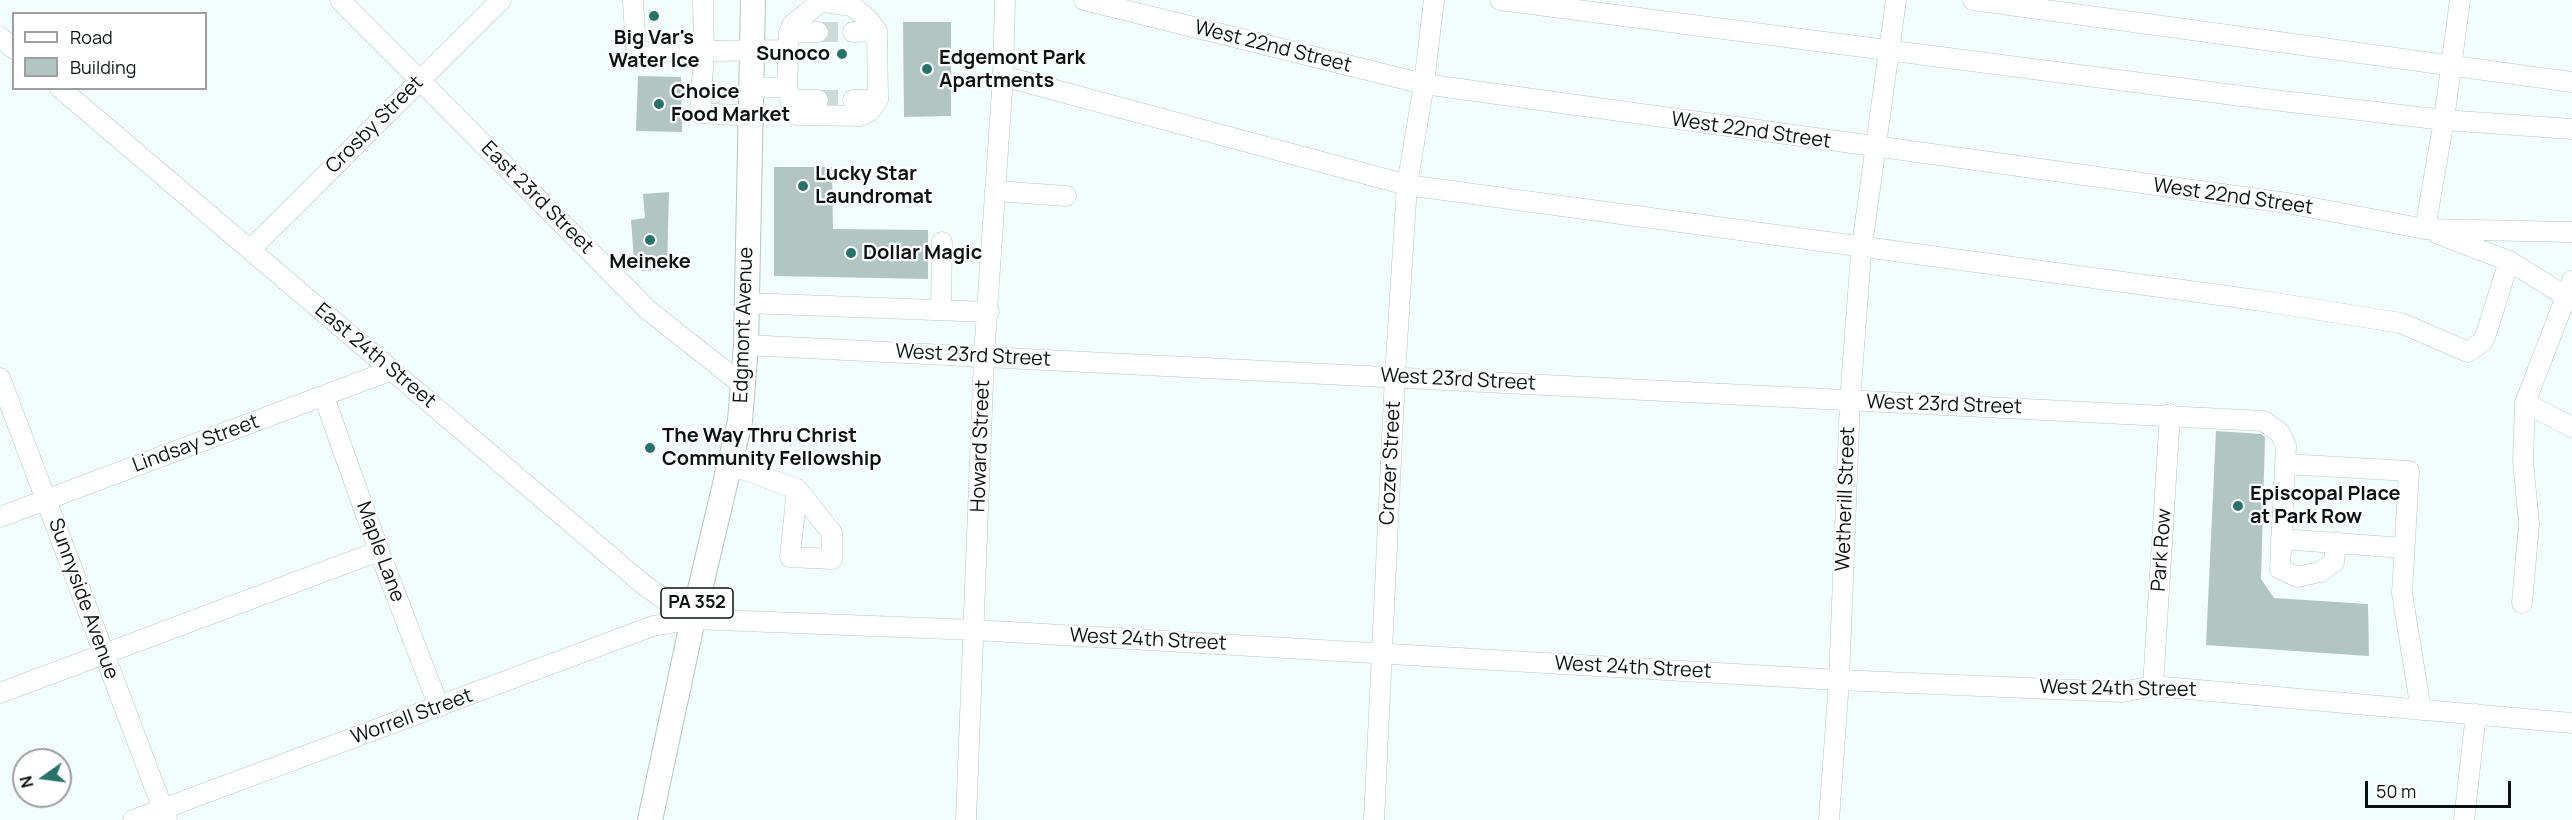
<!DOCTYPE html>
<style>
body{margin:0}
#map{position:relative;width:2572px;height:820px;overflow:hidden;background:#f1fefc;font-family:Manrope,sans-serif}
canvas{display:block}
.legend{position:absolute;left:12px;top:12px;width:195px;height:78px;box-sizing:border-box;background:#fff;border:2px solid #9da0a0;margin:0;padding:8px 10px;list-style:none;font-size:18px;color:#0a1211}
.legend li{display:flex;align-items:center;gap:12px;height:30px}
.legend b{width:30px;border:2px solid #9da0a0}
.north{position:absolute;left:12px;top:748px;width:60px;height:60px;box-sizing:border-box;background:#fff;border:2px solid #9da0a0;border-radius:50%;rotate:256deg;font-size:16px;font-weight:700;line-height:24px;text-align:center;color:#0a1211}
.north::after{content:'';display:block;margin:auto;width:21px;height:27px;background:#29726b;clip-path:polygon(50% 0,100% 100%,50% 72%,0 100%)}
.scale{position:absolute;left:2365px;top:781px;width:146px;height:27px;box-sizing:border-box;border:3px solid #0a1211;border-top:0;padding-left:8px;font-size:18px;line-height:21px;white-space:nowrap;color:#0a1211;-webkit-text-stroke:4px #fff;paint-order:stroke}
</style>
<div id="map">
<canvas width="2572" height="820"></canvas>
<ul class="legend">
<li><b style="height:8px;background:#fff"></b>Road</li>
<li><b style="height:16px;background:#b1c6c3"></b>Building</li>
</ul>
<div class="north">N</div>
<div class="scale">50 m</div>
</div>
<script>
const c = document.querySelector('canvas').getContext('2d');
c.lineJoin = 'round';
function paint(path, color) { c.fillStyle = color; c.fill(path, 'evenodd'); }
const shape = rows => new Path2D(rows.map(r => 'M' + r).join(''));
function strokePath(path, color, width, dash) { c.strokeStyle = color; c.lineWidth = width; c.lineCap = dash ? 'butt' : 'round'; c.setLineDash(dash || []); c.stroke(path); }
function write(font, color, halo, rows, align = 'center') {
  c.font = font + ' Manrope,sans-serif'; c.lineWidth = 4.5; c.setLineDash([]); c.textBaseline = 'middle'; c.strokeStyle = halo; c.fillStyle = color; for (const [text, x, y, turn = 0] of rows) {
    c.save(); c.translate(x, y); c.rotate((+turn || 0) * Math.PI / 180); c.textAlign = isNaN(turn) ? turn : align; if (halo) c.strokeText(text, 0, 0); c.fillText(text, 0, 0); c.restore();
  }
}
paint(shape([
 [903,22,951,22,951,116,904,117],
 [638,76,681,77,682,132,636,131],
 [774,167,832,167,833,229,928,230,928,279,774,276],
 [669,192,667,270,641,271,634,260,631,220,645,218,643,194],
 [2216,431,2261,434,2265,437,2261,579,2274,598,2368,604,2369,656,2206,645]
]), '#b1c6c3');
strokePath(shape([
 [818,32,853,32],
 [818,100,853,100]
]), '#cedbd9', 20, [20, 10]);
const minor = shape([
 [340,0,648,310,744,386],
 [633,0,636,52,788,50],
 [703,0,704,52,700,113,750,116],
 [1084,0,1424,84,2287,203,2425,229,2572,232],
 [1500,0,2265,99,2444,120,2572,129],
 [1973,0,2572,82],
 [823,2,852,6,867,18,877,31,878,100,853,100],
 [853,32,877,31],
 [789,33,818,32],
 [0,37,14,49],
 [1003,76,1407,185,2256,300,2401,323,2468,352,2482,342,2486,334,2509,261],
 [787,87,790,100,798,115,860,116,870,111,878,100],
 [60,88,644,585,693,619],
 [751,88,787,87,789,33,792,25,823,0],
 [790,100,818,100],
 [995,191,1066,196],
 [2425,229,2444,120,2460,0],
 [2438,234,2509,261,2572,300],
 [250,250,501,0],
 [2572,281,2525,403,2572,427],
 [746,303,989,312],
 [941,310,942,242],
 [746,345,2264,421,2280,433,2286,446,2280,569,2297,577,2320,572,2334,562,2336,542],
 [0,378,167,820],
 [324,397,379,551,439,707],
 [2285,464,2409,471,2402,593,2421,710],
 [731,465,797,489,790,557,832,559,832,533,797,489],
 [0,517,392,370],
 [2281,539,2404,548],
 [2522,603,2529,524,2523,461,2525,403],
 [2153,686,2170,414],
 [0,693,379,551],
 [133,820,653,626,693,619,975,630,1839,680,2122,692,2153,686,2572,723],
 [966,820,984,356,1003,76,1005,0],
 [1374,820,1395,376,1407,185,1424,84,1434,0],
 [1829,820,1839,680,1850,401,1861,253,1896,0],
 [2464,820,2476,714]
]);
const major = shape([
 [650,820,693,619,740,421,746,345,753,0]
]);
strokePath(minor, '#b2c7c4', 21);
strokePath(major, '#b2c7c4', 26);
strokePath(minor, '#fff', 20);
strokePath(major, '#fff', 24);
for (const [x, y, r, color] of [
 [654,16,6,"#29726b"],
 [842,54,6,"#29726b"],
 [927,69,6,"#29726b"],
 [659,104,6,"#29726b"],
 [803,186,6,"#29726b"],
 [650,240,6,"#29726b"],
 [851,253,6,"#29726b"],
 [650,448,6,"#29726b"],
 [2238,506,6,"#29726b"]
]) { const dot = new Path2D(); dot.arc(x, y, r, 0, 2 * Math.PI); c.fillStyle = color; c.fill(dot); strokePath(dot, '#fff', 2); }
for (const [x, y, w] of [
 [697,603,72]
]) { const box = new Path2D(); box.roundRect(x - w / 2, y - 15, w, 30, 4.5); c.fillStyle = '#fff'; c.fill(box); strokePath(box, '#0a1211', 1.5); }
write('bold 18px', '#0a1211', null, [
 ["PA 352",697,603]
]);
write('bold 20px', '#0a1211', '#fff', [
 ["Big Var's",654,38,"center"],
 ["Water Ice",654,61,"center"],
 ["Sunoco",830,54,"right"],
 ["Edgemont Park",939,58],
 ["Apartments",939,81],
 ["Choice",671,92],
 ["Food Market",671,115],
 ["Lucky Star",815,174],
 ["Laundromat",815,197],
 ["Dollar Magic",863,253],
 ["Meineke",650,262,"center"],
 ["The Way Thru Christ",662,436],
 ["Community Fellowship",662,459],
 ["Episcopal Place",2250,494],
 ["at Park Row",2250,517]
], 'left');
write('20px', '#0a1211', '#fff', [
 ["West 22nd Street",1273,47,14],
 ["Crosby Street",375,125,-45],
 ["West 22nd Street",1751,131,8],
 ["West 22nd Street",2233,197,8],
 ["East 23rd Street",537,198,45],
 ["Edgmont Avenue",744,325,-88],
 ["East 24th Street",375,356,40],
 ["West 23rd Street",973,356,3],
 ["West 23rd Street",1458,380,3],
 ["West 23rd Street",1944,405,2],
 ["Lindsay Street",196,444,-20],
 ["Howard Street",981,446,-88],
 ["Crozer Street",1391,463,-87],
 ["Wetherill Street",1846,499,-88],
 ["Park Row",2162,550,-86],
 ["Maple Lane",380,552,70],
 ["Sunnyside Avenue",83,599,70],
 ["West 24th Street",1148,640,3],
 ["West 24th Street",1633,668,3],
 ["West 24th Street",2118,689,1],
 ["Worrell Street",412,717,-20]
]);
</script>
